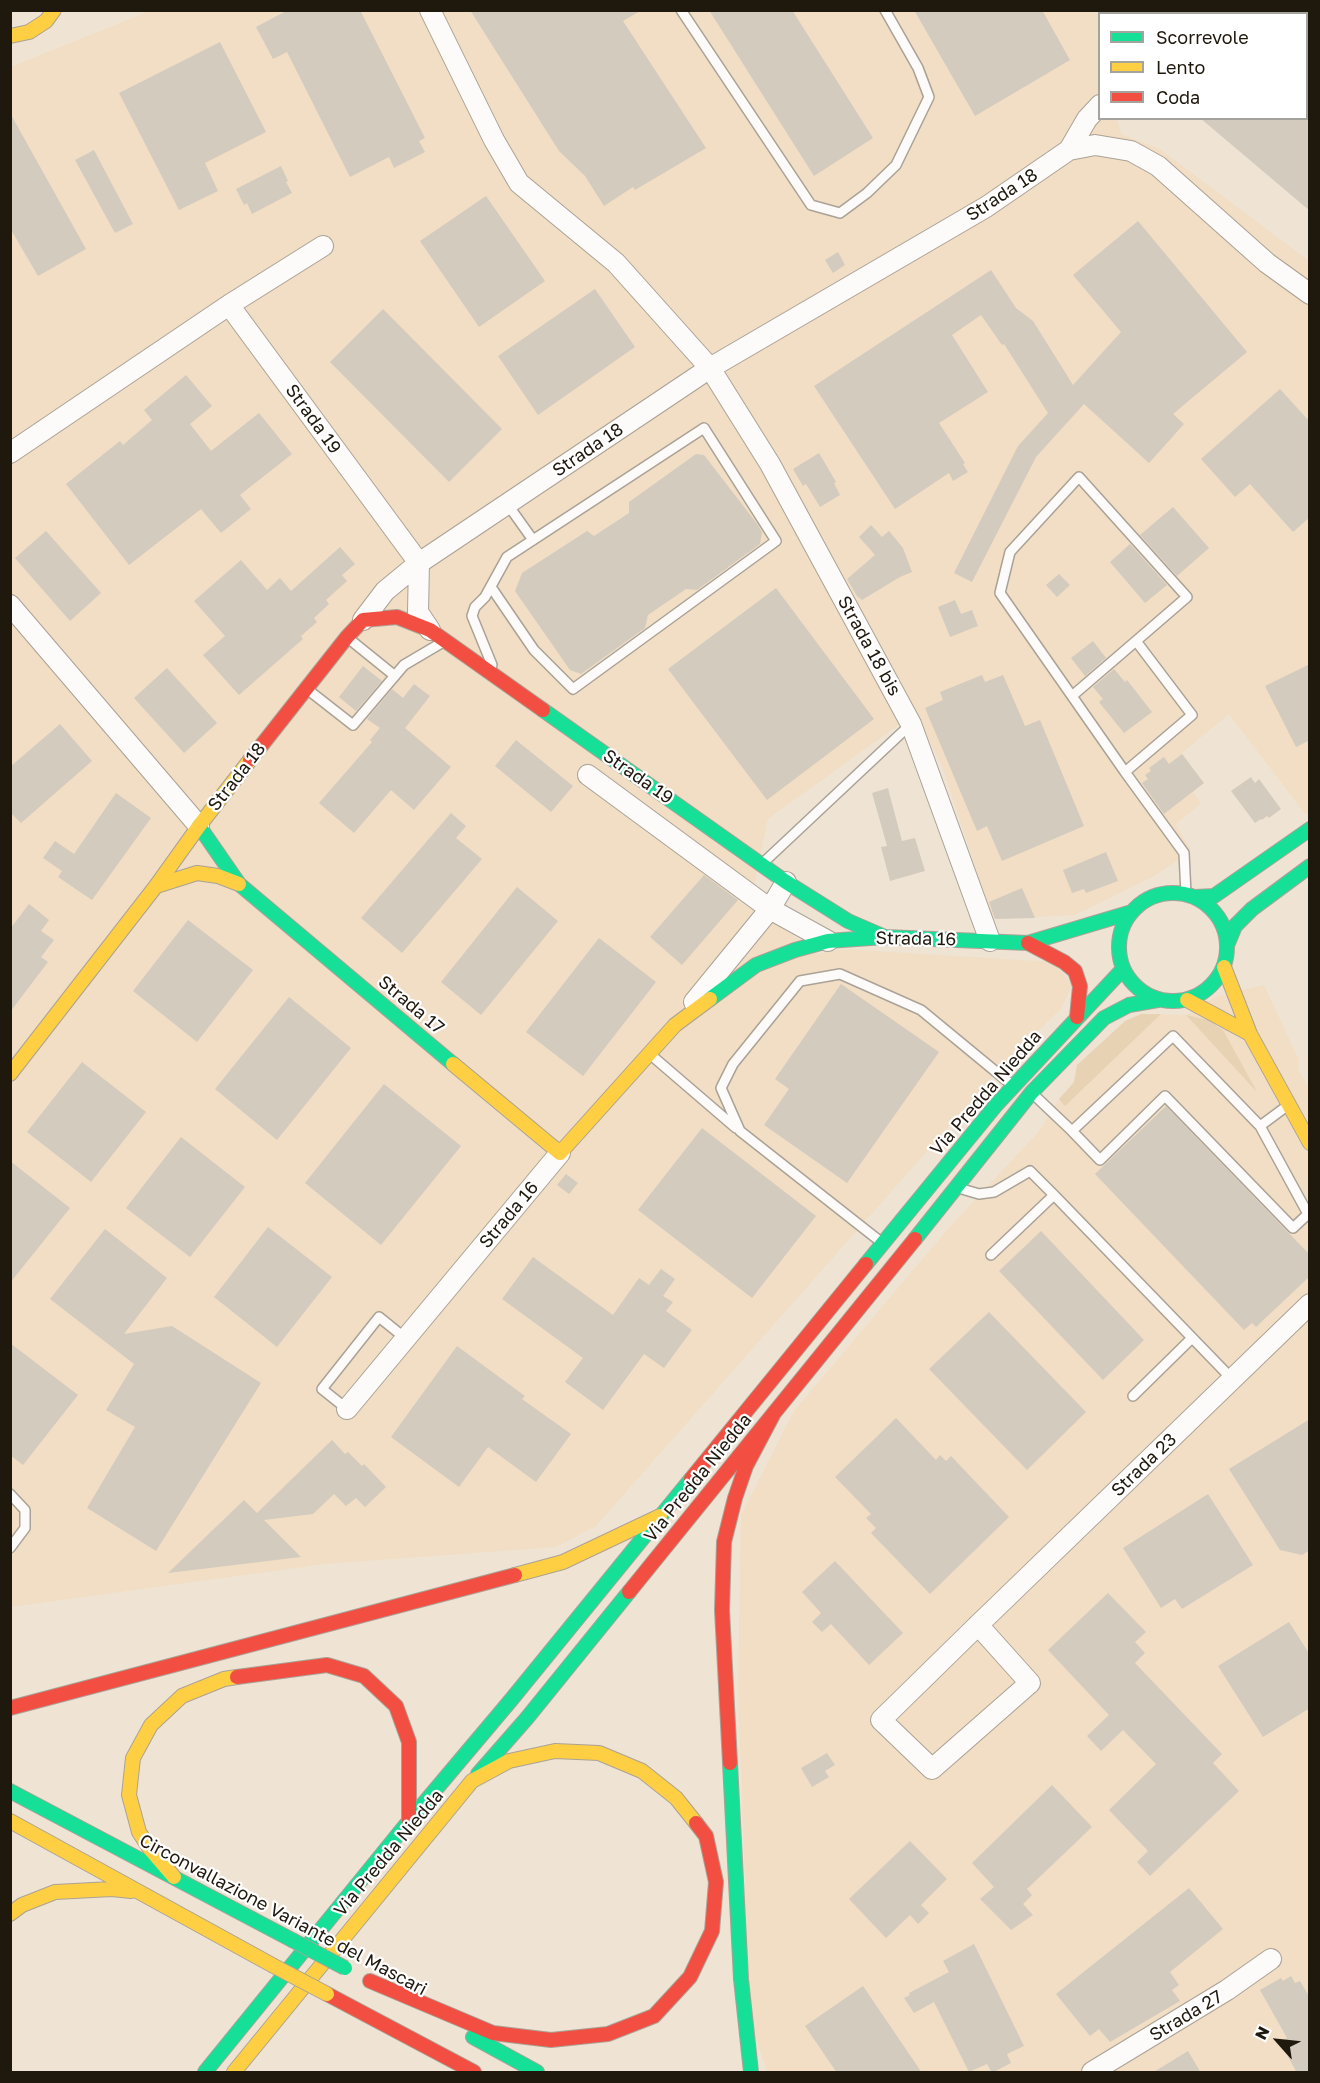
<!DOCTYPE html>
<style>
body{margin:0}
#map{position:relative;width:1320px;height:2083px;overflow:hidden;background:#efe4d4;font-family:"Golos Text",sans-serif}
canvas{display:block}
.frame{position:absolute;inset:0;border:12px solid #1f180d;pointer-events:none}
.legend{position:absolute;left:1098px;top:12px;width:210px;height:108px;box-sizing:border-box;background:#fff;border:2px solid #a5a39e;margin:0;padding:8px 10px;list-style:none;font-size:18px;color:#1f180d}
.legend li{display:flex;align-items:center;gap:12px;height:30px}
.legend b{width:30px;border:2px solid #a5a39e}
.north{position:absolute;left:1248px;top:2011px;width:60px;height:60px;-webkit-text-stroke:4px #fff;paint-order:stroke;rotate:297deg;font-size:16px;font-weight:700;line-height:24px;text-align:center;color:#1f180d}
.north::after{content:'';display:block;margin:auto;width:21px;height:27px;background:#1f180d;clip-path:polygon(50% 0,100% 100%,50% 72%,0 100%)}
</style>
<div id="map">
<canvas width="1320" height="2083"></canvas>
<div class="frame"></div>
<ul class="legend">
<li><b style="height:8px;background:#16e098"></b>Scorrevole</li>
<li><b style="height:8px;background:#ffcf43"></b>Lento</li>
<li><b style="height:8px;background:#f24e42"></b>Coda</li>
</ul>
<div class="north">N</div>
</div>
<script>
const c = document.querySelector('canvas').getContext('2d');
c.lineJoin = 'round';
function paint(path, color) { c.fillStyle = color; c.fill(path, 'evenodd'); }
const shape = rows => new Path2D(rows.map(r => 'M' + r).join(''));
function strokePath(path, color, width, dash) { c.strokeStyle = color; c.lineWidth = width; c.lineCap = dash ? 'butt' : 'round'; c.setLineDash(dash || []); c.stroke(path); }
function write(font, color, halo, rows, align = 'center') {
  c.font = font + ' "Golos Text",sans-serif'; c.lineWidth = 4.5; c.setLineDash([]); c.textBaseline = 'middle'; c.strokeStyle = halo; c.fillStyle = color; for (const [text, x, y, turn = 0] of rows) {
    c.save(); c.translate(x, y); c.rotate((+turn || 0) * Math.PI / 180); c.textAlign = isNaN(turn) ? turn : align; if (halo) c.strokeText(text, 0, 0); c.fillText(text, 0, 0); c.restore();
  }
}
paint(shape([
 [152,10,1209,11,1205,14,1100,14,1100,118,1117,119,1121,134,1160,149,1309,261,1309,811,1305,814,1229,714,1182,753,1204,783,1193,792,1201,803,1176,824,1191,849,1174,863,1154,876,1075,915,996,919,992,917,987,903,942,766,915,713,768,819,750,904,818,954,844,949,1053,962,1072,985,1061,1009,1005,1063,596,1526,556,1547,325,1564,11,1607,10,67],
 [1264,985,1299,1060,1298,1069,1310,1090,1309,2072,767,2072,750,2020,738,1691,741,1515,794,1411,946,1231,1040,1130,1059,1099,1074,1082,1077,1065,1141,1014,1186,1015,1218,996]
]), '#f1dec4');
paint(shape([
 [1141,1014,1161,1014,1065,1106,1059,1099,1074,1082,1077,1065,1125,1021],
 [1186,1015,1208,1020,1223,1030,1257,1092]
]), '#e8d2b4');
paint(shape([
 [288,10,360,10,425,138,419,141,425,152,394,168,389,157,350,177,287,52,273,59,256,27],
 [470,10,642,10,623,21,706,148,635,190,633,187,604,206,585,176,559,151],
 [709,10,792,10,873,138,814,176],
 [914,10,1042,10,1070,60,975,116],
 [220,42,266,132,205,163,218,191,179,210,119,93],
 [10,113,86,249,38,276,10,228],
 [1200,118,1310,118,1310,211],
 [94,150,133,224,115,233,75,160],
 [281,166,288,181,286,182,292,193,252,214,247,203,244,205,236,189],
 [486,196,545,281,479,327,420,241],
 [1138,221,1247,352,1173,414,1184,424,1149,463,1084,404,1036,457,972,582,954,573,1018,446,1048,413,1004,344,1002,345,981,315,952,335,988,392,939,423,965,463,963,464,968,472,953,481,949,473,895,509,814,386,991,270,1016,308,1033,321,1073,385,1121,332,1073,275],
 [838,252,845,265,833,273,825,260],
 [595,289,635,347,538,415,498,356],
 [383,309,502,429,449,482,330,362],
 [186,375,212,406,190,424,211,451,259,413,292,454,240,495,251,509,221,533,201,509,129,565,66,484,120,441,123,445,152,420,144,410],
 [1280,389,1310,422,1310,517,1293,532,1250,484,1235,497,1201,459],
 [819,453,836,482,834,483,840,495,820,507,806,484,803,486,793,469],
 [696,454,704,455,758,525,762,532,760,544,697,590,686,589,648,615,645,628,581,674,570,670,515,591,522,573,587,531,594,536,629,513,629,502],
 [1173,507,1209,548,1177,576,1140,535],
 [871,525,882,537,889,531,903,548,912,572,900,577,862,600,857,596,847,579,875,555,859,537],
 [46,531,101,593,70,621,15,558],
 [1130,544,1167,585,1145,603,1110,562],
 [340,547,355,564,342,575,347,581,326,600,329,604,314,618,317,622,301,636,303,639,239,695,203,655,225,636,194,601,241,560,267,590,280,578,291,591],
 [1059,574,1070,585,1057,597,1046,585],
 [776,588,874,719,767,800,668,669],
 [955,600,961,614,972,610,978,626,950,637,938,607],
 [1093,641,1106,658,1085,676,1071,658],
 [1310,664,1310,740,1296,747,1265,686],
 [363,666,382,681,356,711,339,697],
 [167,668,217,723,184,753,134,698],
 [1114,669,1125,682,1127,680,1152,712,1124,733,1099,702,1103,699,1093,687],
 [982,675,985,682,1003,675,1025,726,1040,720,1084,826,1002,861,987,826,977,831,925,708,943,700,940,692],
 [414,684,430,696,405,728,451,767,414,810,391,790,354,833,319,803,372,742,370,740,380,728,367,719,392,689,403,698],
 [60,724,92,761,21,823,10,812,10,767],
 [516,740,573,786,551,812,495,766],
 [1182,754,1204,783,1164,814,1142,783,1148,779,1145,775,1151,771,1149,768,1164,757,1169,764],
 [1251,777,1255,783,1259,779,1281,809,1269,818,1267,816,1262,820,1261,819,1255,823,1231,791],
 [888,788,902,841,915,838,925,871,890,881,881,847,887,846,872,793],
 [116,793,151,818,92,900,58,877,62,871,43,858,55,841,74,854],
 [451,813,466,826,456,838,482,859,402,953,361,918],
 [1106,852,1118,881,1086,893,1084,889,1072,893,1063,870],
 [704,875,738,900,682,965,650,937],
 [517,887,558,921,481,1015,441,982],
 [1022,888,1035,918,995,919,989,902],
 [29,904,49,920,41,931,54,940,41,957,48,962,10,1012,10,929],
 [188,920,253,970,197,1042,133,991],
 [599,938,656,982,583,1076,526,1032],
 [841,984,939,1052,847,1183,764,1125,789,1089,775,1079],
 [289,997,351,1048,277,1140,215,1089],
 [82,1062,146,1112,91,1182,27,1132],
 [384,1084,461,1146,381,1245,305,1183],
 [1166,1106,1310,1255,1310,1276,1256,1327,1252,1323,1244,1330,1095,1174],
 [702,1128,816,1216,752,1298,638,1210],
 [181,1137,245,1187,190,1257,126,1208],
 [10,1161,70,1208,10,1283],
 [566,1174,578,1183,569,1194,557,1185],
 [268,1227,332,1277,277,1347,214,1297],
 [105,1229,167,1278,124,1334,172,1326,261,1383,156,1551,87,1508,135,1427,106,1410,134,1364,50,1299],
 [1041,1231,1144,1340,1103,1380,999,1271],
 [533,1257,613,1315,639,1278,649,1285,661,1269,675,1279,663,1296,673,1302,666,1311,692,1330,664,1368,644,1354,603,1410,565,1382,583,1358,502,1299],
 [989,1312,1086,1412,1027,1470,929,1369],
 [10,1343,78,1395,23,1465,10,1455],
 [457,1346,525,1396,522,1399,571,1434,536,1482,488,1447,459,1487,391,1437],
 [896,1418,936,1460,940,1455,946,1461,951,1456,1009,1517,930,1594,871,1533,876,1528,866,1518,871,1514,835,1477],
 [1310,1419,1310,1550,1302,1555,1280,1550,1229,1469],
 [332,1440,345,1454,348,1452,362,1466,364,1464,386,1487,365,1507,356,1498,346,1506,334,1494,313,1514,264,1520,301,1557,168,1573,244,1500,257,1513],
 [1208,1494,1253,1565,1182,1609,1175,1599,1161,1608,1123,1548],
 [835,1561,903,1633,869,1665,831,1624,822,1632,812,1622,821,1613,802,1592],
 [1108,1593,1146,1632,1135,1642,1145,1653,1135,1663,1222,1754,1213,1763,1239,1791,1150,1876,1137,1862,1148,1851,1109,1810,1156,1764,1123,1730,1101,1751,1087,1736,1109,1715,1048,1650],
 [1289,1622,1310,1655,1310,1708,1263,1737,1218,1666],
 [827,1753,835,1765,825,1771,829,1777,812,1787,801,1768],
 [1052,1785,1092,1827,1027,1889,1032,1895,1023,1904,1033,1915,1011,1930,980,1899,994,1887,972,1863],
 [910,1841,947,1879,921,1905,929,1913,918,1924,910,1915,886,1938,849,1899],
 [1189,1888,1223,1929,1170,1972,1179,1985,1172,1990,1180,2001,1110,2042,1099,2029,1090,2036,1056,1994],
 [974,1944,1024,2046,1007,2054,1011,2063,992,2073,987,2064,969,2072,934,2002,914,2013,904,1998,910,1995,909,1993,949,1972,943,1961],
 [1291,1976,1295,1983,1300,1981,1310,1998,1310,2073,1297,2073,1287,2055,1290,2054,1282,2041,1287,2038,1260,1990,1281,1978,1283,1981],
 [863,1986,922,2073,837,2073,805,2026],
 [1188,2051,1201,2073,1152,2073]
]), '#d4cbbf');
const lane = shape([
 [681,10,811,205,840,213,867,193,896,165,929,97,918,68,885,10],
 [508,505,533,540],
 [491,587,534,650,573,689,776,541,704,428,507,557,485,597,475,607,472,616,492,665],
 [348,638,395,676],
 [307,689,353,725,404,665,443,642],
 [1072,696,1136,641],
 [1125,772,1000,593,1010,552,1079,477,1187,597,1136,641,1192,715,1125,772,1184,853,1186,894],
 [764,862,911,724],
 [651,1055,736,1128],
 [1033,1094,1072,1131,1173,1036,1260,1126,1308,1214,1293,1228,1165,1096,1100,1160,1072,1131],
 [1260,1126,1287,1106],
 [962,1189,979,1194,994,1192,1030,1171,1054,1195],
 [881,1242,740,1131,721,1088,733,1064,800,981,840,974,921,1010,1012,1085],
 [991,1255,1054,1195,1232,1379],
 [1133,1396,1192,1338],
 [347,1409,322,1389,379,1317,405,1338],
 [10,1494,25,1510,25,1528,10,1548]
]);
const street = shape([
 [430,10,494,140,519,183,616,263,710,368,770,464,911,724,990,941],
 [1188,14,1191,10],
 [1069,150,1087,119,1100,105],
 [229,305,419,563,418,612,430,630],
 [10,453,229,305,323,246],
 [10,605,199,826],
 [363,620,385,591,419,563,710,368,986,207,1069,150,1095,145,1131,151,1158,166,1267,263,1310,294],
 [588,775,770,909,828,941],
 [694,1002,770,909,786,882],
 [347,1409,560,1153],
 [978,1625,1030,1683,932,1769,881,1720,978,1625,1310,1304],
 [1092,2072,1227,1990,1271,1959]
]);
const fast = shape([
 [543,710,786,882,848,921,885,937],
 [199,826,239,884,453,1064],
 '1119 947a54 54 0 1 1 108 0a54 54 0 1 1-108 0Z',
 [1196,897,1214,896,1310,829],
 [1228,943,1235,926,1252,909,1310,866],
 [710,999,756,965,795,950,828,941,885,937,1028,943,1132,912],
 [915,1239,1032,1092,1104,1018,1129,1005,1158,1000],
 [866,1264,996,1105,1123,969],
 [730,1763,741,1979,751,2072],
 [478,1774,527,1718,629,1592],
 [10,1791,292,1940],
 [409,1821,511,1700,691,1479],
 [473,2037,537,2072],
 [205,2072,409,1821]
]);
const slow = shape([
 [10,36,29,32,46,21,54,10],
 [156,886,197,873,218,876,239,884],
 [1224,967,1250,1034,1310,1143],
 [1187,1000,1250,1034],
 [453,1064,560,1153,675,1025,710,999],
 [10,1074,156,886,199,826,250,760],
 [515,1575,563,1562,660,1516],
 [472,1781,509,1761,555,1751,599,1753,642,1771,676,1798,696,1823],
 [10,1821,272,1965],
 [174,1877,150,1849,139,1832,129,1795,133,1758,151,1725,182,1696,224,1679,237,1677],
 [10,1914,22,1905,55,1892,112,1889,131,1891],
 [234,2072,472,1781]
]);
const jam = shape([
 [250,760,347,637,363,620,397,617,430,630,543,710],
 [1028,943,1064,962,1075,971,1080,986,1077,1017],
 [691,1479,866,1264],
 [629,1592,915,1239],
 [237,1677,327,1665,364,1676,396,1706,409,1742,409,1821],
 [10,1708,515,1575],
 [730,1763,722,1610,724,1542,735,1498,746,1466,774,1413],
 [370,1981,493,2033,551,2040,608,2034,654,2016,690,1977,712,1931,716,1882,706,1836,696,1823],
 [327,1994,474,2072]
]);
strokePath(lane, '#aaa296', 12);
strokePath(street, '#aaa296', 22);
strokePath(fast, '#aaa296', 16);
strokePath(slow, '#aaa296', 16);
strokePath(jam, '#aaa296', 16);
strokePath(lane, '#fdfbf9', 9);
strokePath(street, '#fdfbf9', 20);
strokePath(fast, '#16e098', 14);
strokePath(slow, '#ffcf43', 14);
strokePath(jam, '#f24e42', 14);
const fastBridge = shape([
 [292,1940,345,1968]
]);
const slowBridge = shape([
 [272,1965,327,1994]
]);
strokePath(fastBridge, '#aaa296', 16, []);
strokePath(slowBridge, '#aaa296', 16, []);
strokePath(fastBridge, '#16e098', 14);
strokePath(slowBridge, '#ffcf43', 14);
write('18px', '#1f180d', '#fff', [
 ["Strada 18",1002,195,-33],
 ["Strada 19",313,419,54],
 ["Strada 18",588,450,-34],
 ["Strada 18 bis",869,646,61],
 ["Strada 18",237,777,-52],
 ["Strada 19",638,777,35],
 ["Strada 16",916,939,1],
 ["Strada 17",411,1005,40],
 ["Via Predda Niedda",986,1093,-49],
 ["Strada 16",509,1215,-50],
 ["Strada 23",1144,1465,-44],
 ["Via Predda Niedda",698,1478,-51],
 ["Via Predda Niedda",389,1853,-50],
 ["Circonvallazione Variante del Mascari",283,1915,28],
 ["Strada 27",1186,2016,-31]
]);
</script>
